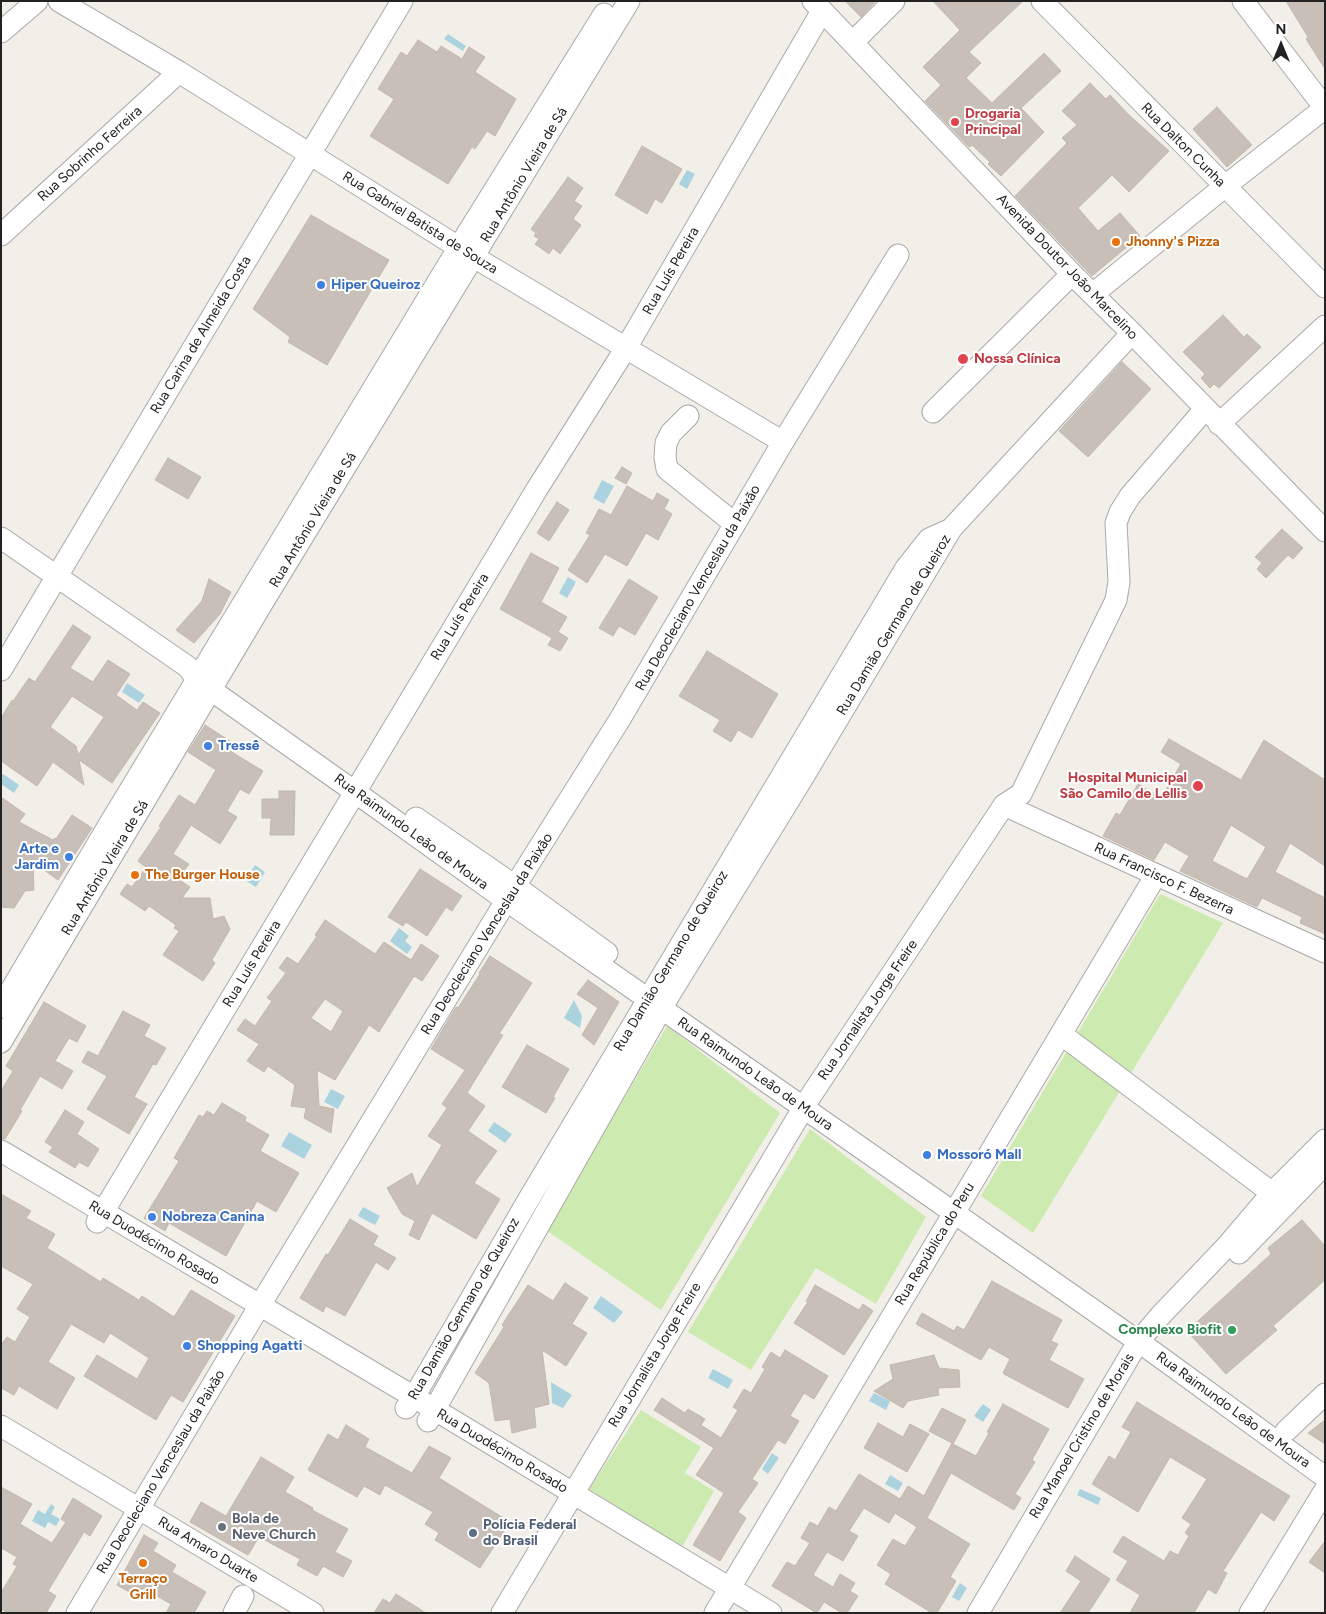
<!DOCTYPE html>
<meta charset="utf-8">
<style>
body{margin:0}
#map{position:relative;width:1326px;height:1614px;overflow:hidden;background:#f2efe9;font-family:Figtree,sans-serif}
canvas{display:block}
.frame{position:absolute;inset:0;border:2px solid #222;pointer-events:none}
.north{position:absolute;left:1256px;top:20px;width:50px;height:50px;-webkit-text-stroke:4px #fff;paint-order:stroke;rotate:0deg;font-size:14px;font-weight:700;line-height:20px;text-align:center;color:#222}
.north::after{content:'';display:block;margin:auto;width:18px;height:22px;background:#222;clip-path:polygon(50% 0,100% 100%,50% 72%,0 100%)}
</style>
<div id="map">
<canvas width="1326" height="1614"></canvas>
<div class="frame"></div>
<div class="north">N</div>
</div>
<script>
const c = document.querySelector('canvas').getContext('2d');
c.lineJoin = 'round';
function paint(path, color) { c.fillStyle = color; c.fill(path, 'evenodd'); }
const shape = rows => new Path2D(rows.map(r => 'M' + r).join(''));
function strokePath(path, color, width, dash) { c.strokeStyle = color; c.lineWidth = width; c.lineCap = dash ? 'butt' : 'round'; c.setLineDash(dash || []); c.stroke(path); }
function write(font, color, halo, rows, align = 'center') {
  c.font = font + ' Figtree,sans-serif'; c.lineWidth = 4; c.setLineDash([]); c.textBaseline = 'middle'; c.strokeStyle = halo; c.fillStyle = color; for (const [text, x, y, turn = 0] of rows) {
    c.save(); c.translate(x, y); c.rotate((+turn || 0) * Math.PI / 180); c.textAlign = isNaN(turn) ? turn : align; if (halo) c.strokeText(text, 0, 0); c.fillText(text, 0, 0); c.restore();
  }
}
paint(shape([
 [1160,894,1223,923,1033,1233,981,1196],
 [667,1026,780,1113,661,1310,546,1230],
 [810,1129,926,1217,876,1304,816,1268,751,1370,688,1332],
 [641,1410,701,1447,685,1473,714,1491,682,1547,589,1489]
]), '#cdebb0');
paint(shape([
 [448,34,466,46,463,51,444,39],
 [687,170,695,174,687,189,679,184],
 [602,480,614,486,604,504,593,498],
 [568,577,576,582,567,598,559,593],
 [127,683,145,695,139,703,122,692],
 [3,774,19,785,14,793,1,784,1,776],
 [255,865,265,872,256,887,245,880],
 [399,928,409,936,405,941,412,947,407,954,390,941],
 [574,1000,582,1016,580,1028,564,1018],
 [331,1089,345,1096,338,1109,324,1102],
 [494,1122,512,1134,505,1143,488,1131],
 [289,1132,312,1145,304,1159,281,1146],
 [363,1207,380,1216,375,1225,358,1216],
 [601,1296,623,1312,614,1323,593,1308],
 [713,1369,733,1380,728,1389,708,1378],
 [551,1382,572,1395,563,1408,552,1403],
 [874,1393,890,1401,886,1410,869,1401],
 [983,1404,991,1410,983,1422,974,1416],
 [772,1453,779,1458,768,1474,762,1469],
 [890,1475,903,1483,898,1491,885,1484],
 [1080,1489,1101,1498,1098,1505,1077,1495],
 [51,1504,55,1507,51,1514,60,1519,56,1526,48,1522,45,1528,32,1521,38,1510,45,1514],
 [960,1583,967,1588,959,1601,952,1597]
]), '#aad3df');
const building = shape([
 [845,1,876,1,861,17,845,1],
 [933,1,1023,1,969,52,981,63,966,78,992,103,1044,53,1061,71,1021,108,1044,132,1001,176,988,164,990,162,972,145,969,147,925,101,941,85,923,67,960,30,933,1],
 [1286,1,1325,1,1325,69,1306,39,1308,37,1286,1],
 [418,40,437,52,441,46,462,59,469,47,485,57,475,72,516,99,495,136,487,131,475,149,472,147,448,184,370,136,394,99,378,89,401,52,407,56,418,40],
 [1090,83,1106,99,1110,95,1129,115,1169,151,1129,192,1112,175,1078,208,1098,231,1120,213,1140,236,1092,276,1015,196,1067,143,1062,138,1077,125,1062,111,1090,83],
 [1217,107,1252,145,1227,167,1193,129,1217,107],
 [642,146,682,169,662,203,655,199,647,214,615,195,642,146],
 [568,177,583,188,574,201,582,206,573,219,581,225,560,254,553,248,549,254,535,244,539,239,534,236,536,233,531,229,568,177],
 [311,215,389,260,327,365,288,342,290,337,253,309,311,215],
 [1223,315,1244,337,1247,334,1261,347,1219,388,1214,384,1210,388,1201,378,1205,374,1183,352,1223,315],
 [1122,362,1151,389,1088,457,1059,431,1122,362],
 [168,458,201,477,188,499,155,480,168,458],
 [622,467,632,473,626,484,615,478,622,467],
 [627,486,653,501,657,493,669,500,664,509,672,514,658,540,646,533,627,566,605,554,587,583,568,570,590,535,586,533,599,509,611,515,627,486],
 [557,502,569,510,549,541,537,533,557,502],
 [1282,529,1303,548,1293,559,1288,555,1266,578,1257,569,1262,563,1255,557,1282,529],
 [531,553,559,568,541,602,567,617,558,632,568,638,560,651,548,645,552,638,500,609,531,553],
 [209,579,231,592,220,614,194,643,176,630,202,601,209,579],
 [629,579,658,597,635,635,619,626,613,636,599,628,629,579],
 [73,625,91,637,70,668,93,682,108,660,130,674,116,695,137,710,143,702,160,713,112,783,79,760,84,785,53,762,37,786,1,761,1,718,12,700,13,701,29,678,35,682,73,625],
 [72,696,104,717,78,755,76,746,50,727,72,696],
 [707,651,778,694,752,738,738,730,731,742,713,731,720,720,679,696,707,651],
 [205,725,230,741,225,748,263,771,249,794,240,789,227,811,237,817,220,844,191,825,173,854,189,864,178,879,190,887,182,898,210,898,213,919,224,916,230,929,212,960,215,963,203,981,163,955,179,931,174,928,176,925,149,906,145,911,120,894,127,884,132,887,146,867,138,861,161,827,159,826,179,795,195,805,216,770,188,752,205,725],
 [1169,739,1241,780,1264,740,1325,780,1325,866,1290,843,1275,872,1325,898,1325,934,1300,923,1302,917,1262,898,1257,907,1180,871,1189,856,1165,842,1154,860,1103,836,1116,813,1120,815,1138,784,1161,798,1181,764,1161,752,1169,739],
 [1231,825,1266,847,1247,879,1212,861,1231,825],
 [279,791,295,791,294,835,270,835,271,818,262,818,262,799,279,799,279,791],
 [1,797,25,814,19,822,53,840,55,838,56,839,72,815,92,828,58,880,33,862,34,890,25,891,14,908,1,907,1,797],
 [420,869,462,896,452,911,446,907,427,936,406,922,403,926,388,917,420,869],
 [325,920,375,954,384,942,411,960,421,944,439,956,422,981,414,976,379,1032,369,1025,335,1080,317,1070,319,1106,334,1109,331,1133,304,1118,306,1108,291,1106,295,1085,268,1066,264,1072,247,1061,259,1044,237,1030,245,1019,255,1026,272,1001,267,998,286,973,279,968,287,957,298,964,317,936,315,935,325,920],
 [325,999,343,1011,331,1032,311,1018,325,999],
 [490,956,532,983,499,1034,503,1035,467,1093,485,1106,468,1131,497,1151,474,1183,500,1199,476,1239,432,1213,419,1240,409,1235,415,1221,402,1214,387,1188,412,1173,417,1187,442,1145,428,1136,447,1108,442,1104,465,1070,431,1049,456,1007,458,1008,480,974,479,973,490,956],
 [588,980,619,1002,594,1045,582,1035,598,1008,577,994,588,980],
 [44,1002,86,1026,77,1042,69,1038,55,1061,73,1071,62,1089,40,1076,20,1110,22,1111,5,1139,1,1139,1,1091,13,1071,6,1066,44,1002],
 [123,1011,150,1025,144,1036,166,1048,156,1065,153,1064,134,1097,147,1104,129,1134,87,1109,107,1076,82,1062,88,1051,98,1056,123,1011],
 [527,1045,569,1069,553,1097,555,1098,546,1113,502,1087,527,1045],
 [222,1103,246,1117,245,1121,269,1135,260,1151,299,1173,276,1212,257,1201,226,1256,169,1223,165,1231,144,1218,179,1161,174,1158,199,1115,203,1117,207,1111,214,1115,222,1103],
 [65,1110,84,1122,77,1134,99,1149,88,1167,79,1162,75,1168,49,1152,53,1147,45,1142,65,1110],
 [1,1194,31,1211,26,1218,55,1234,47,1248,101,1282,103,1278,139,1300,142,1296,174,1317,191,1290,235,1316,183,1402,171,1395,156,1420,84,1376,97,1355,137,1379,149,1358,110,1333,104,1343,71,1324,48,1362,75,1378,57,1409,19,1386,14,1395,1,1388,1,1345,7,1337,15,1342,30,1317,17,1309,33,1284,1,1266,1,1194],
 [350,1219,378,1236,373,1245,396,1258,388,1270,376,1262,345,1316,326,1306,323,1312,300,1298,326,1254,328,1255,350,1219],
 [1302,1220,1325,1246,1325,1280,1273,1326,1277,1330,1226,1374,1187,1331,1271,1254,1268,1248,1302,1220],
 [992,1281,1062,1320,1051,1341,1058,1344,1049,1360,1084,1379,1068,1408,1004,1374,1006,1374,1003,1373,1010,1359,989,1347,981,1360,916,1324,922,1313,954,1331,957,1326,964,1330,992,1281],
 [565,1283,588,1298,572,1324,587,1333,566,1366,542,1350,549,1404,534,1408,536,1427,512,1433,510,1419,495,1421,489,1383,475,1373,504,1327,502,1325,528,1285,553,1301,565,1283],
 [815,1285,859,1310,863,1304,873,1311,844,1355,794,1323,808,1302,806,1301,815,1285],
 [785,1350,828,1376,814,1399,804,1393,790,1416,799,1421,785,1444,778,1440,752,1479,758,1483,738,1512,746,1518,720,1561,693,1545,724,1493,696,1475,714,1448,654,1410,662,1398,685,1413,688,1409,705,1419,701,1425,721,1438,738,1410,733,1407,744,1389,751,1393,765,1369,762,1367,771,1352,780,1358,785,1350],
 [934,1355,939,1368,959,1370,960,1387,938,1388,939,1395,908,1401,903,1408,874,1391,893,1379,890,1365,934,1355],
 [1137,1402,1290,1496,1274,1521,1261,1512,1223,1571,1227,1573,1216,1594,1208,1589,1194,1613,1130,1613,1140,1595,1116,1580,1128,1561,1113,1552,1123,1536,1164,1561,1170,1551,1178,1555,1189,1536,1185,1533,1191,1524,1182,1518,1207,1479,1170,1457,1138,1512,1092,1484,1109,1456,1115,1460,1131,1432,1122,1427,1137,1402],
 [1003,1404,1049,1429,1032,1460,1035,1462,1015,1494,1021,1498,1014,1510,951,1473,927,1518,970,1544,950,1577,956,1581,937,1613,932,1613,885,1584,891,1574,877,1565,893,1539,905,1546,917,1527,895,1513,889,1523,864,1508,849,1531,858,1536,843,1561,827,1552,813,1575,833,1587,840,1574,855,1583,850,1591,858,1596,847,1613,842,1613,824,1602,817,1613,772,1586,787,1562,795,1566,810,1543,801,1538,810,1522,818,1526,829,1507,836,1511,859,1474,900,1499,908,1486,924,1496,952,1443,929,1431,942,1408,966,1420,953,1444,976,1456,989,1433,987,1432,1003,1404],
 [1325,1420,1325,1444,1308,1433,1325,1420],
 [878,1423,903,1437,910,1424,929,1434,907,1472,864,1448,878,1423],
 [346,1425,369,1439,365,1447,412,1473,429,1446,451,1458,439,1478,510,1522,480,1568,435,1540,439,1533,425,1524,433,1512,385,1485,380,1495,364,1486,357,1497,308,1470,328,1434,338,1440,346,1425],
 [261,1457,294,1477,285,1492,313,1508,312,1510,348,1529,335,1552,352,1561,343,1577,323,1566,317,1576,297,1565,300,1559,259,1537,248,1555,190,1522,201,1502,226,1516,261,1457],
 [1,1487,32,1504,20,1524,52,1543,66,1522,61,1519,73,1498,102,1516,90,1536,84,1532,48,1591,56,1596,46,1613,8,1613,1,1609,1,1593,17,1566,13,1564,17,1557,1,1548,1,1487],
 [144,1535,158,1543,153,1551,176,1565,172,1572,206,1592,194,1613,166,1613,171,1604,143,1588,138,1597,117,1585,144,1535],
 [1325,1541,1325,1573,1309,1562,1325,1541],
 [1075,1556,1110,1579,1088,1613,1060,1613,1081,1581,1066,1571,1075,1556],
 [396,1594,426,1613,374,1613,383,1599,390,1603,396,1594]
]);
paint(building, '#c7bfb8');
strokePath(building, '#c4b6ab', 1);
const minor = shape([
 [59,1,179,72,474,257,783,442],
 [813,1,1072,274,1132,333,1325,531],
 [1042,1,1325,287],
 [1243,1,1325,108],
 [1,32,37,1],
 [853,42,894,1],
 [1,235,179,72],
 [1093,294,1224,187,1325,108],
 [933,412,1072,274],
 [688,416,671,433,666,443,665,457,667,469,735,524],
 [1219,424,1325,326],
 [1,538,188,667,197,680,355,792,507,901,648,999,1149,1349,1325,1477],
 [1,670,171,385,402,1],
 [1004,805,1325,952],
 [416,818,515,886,607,953],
 [1,1007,110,823,459,247,604,14],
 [1061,1034,1272,1193,1283,1204],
 [1,1042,263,602,629,1],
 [1,1151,414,1397,771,1613],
 [97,1222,537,489,626,348,822,11],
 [1239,1253,1325,1164],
 [406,1408,414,1397,530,1197,906,568,929,539,949,530],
 [428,1421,668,997,802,779,951,529,1132,333],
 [1,1426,313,1613],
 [1286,1431,1325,1394],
 [77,1613,254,1315,515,886,620,719,783,442,898,255],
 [234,1613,243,1596],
 [502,1613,810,1097,1004,805,1021,794,1116,600,1119,582,1116,523,1120,512,1130,496,1205,409],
 [715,1613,1156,875],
 [978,1613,1138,1342,1161,1315,1226,1247,1272,1193,1325,1140],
 [1250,1613,1325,1490]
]);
strokePath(minor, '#a9a9a9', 23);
strokePath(minor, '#fff', 21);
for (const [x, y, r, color] of [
 [955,122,5,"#e0444e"],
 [1116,242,5,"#e8710a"],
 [321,285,5,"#3f7fe0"],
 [963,359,6,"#e0444e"],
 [208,746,5,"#3f7fe0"],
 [1198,786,6,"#e0444e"],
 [69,857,5,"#3f7fe0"],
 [135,875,5,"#e8710a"],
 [927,1155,5,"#3f7fe0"],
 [152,1217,5,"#3f7fe0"],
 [1232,1330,5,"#2e9e5b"],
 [187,1346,5,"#3f7fe0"],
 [222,1527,5,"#6b7280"],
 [473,1533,5,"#5c6f8a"],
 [143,1563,5,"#e8710a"]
]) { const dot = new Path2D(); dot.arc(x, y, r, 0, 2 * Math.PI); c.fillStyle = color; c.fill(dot); strokePath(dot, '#fff', 2); }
write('bold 14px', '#be3a42', '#fff', [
 ["Drogaria",965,114],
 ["Principal",965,130],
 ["Nossa Clínica",974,359],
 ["Hospital Municipal",1187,778,"right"],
 ["São Camilo de Lellis",1187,794,"right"]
], 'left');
write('14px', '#222', '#fff', [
 ["Rua Dalton Cunha",1183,145,45],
 ["Rua Sobrinho Ferreira",90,154,-42],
 ["Rua Antônio Vieira de Sá",524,175,-59],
 ["Rua Gabriel Batista de Souza",420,223,32],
 ["Avenida Doutor João Marcelino",1067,267,46],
 ["Rua Luís Pereira",671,271,-60],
 ["Rua Carina de Almeida Costa",201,335,-59],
 ["Rua Antônio Vieira de Sá",313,520,-59],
 ["Rua Deocleciano Venceslau da Paixão",698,588,-60],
 ["Rua Luís Pereira",460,617,-59],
 ["Rua Damião Germano de Queiroz",894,625,-59],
 ["Rua Raimundo Leão de Moura",411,832,36],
 ["Rua Antônio Vieira de Sá",105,868,-59],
 ["Rua Francisco F. Bezerra",1164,879,25],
 ["Rua Deocleciano Venceslau da Paixão",487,934,-58],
 ["Rua Damião Germano de Queiroz",671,961,-59],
 ["Rua Luís Pereira",252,964,-59],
 ["Rua Jornalista Jorge Freire",868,1010,-56],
 ["Rua Raimundo Leão de Moura",755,1074,35],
 ["Rua Duodécimo Rosado",154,1243,31],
 ["Rua República do Peru",935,1244,-59],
 ["Rua Damião Germano de Queiroz",464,1309,-60],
 ["Rua Jornalista Jorge Freire",655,1355,-59],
 ["Rua Raimundo Leão de Moura",1233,1410,36],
 ["Rua Manoel Cristino de Morais",1082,1436,-59],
 ["Rua Duodécimo Rosado",502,1451,31],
 ["Rua Deocleciano Venceslau da Paixão",161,1472,-59],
 ["Rua Amaro Duarte",208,1550,31]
]);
write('bold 14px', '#c56008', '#fff', [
 ["Jhonny's Pizza",1126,242],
 ["The Burger House",145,875],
 ["Terraço",143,1579,"center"],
 ["Grill",143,1595,"center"]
], 'left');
write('bold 14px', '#366cbe', '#fff', [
 ["Hiper Queiroz",331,285],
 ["Tressê",218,746],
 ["Arte e",59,849,"right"],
 ["Jardim",59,865,"right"],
 ["Mossoró Mall",937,1155],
 ["Nobreza Canina",162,1217],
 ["Shopping Agatti",197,1346]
], 'left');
write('bold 14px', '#27864d', '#fff', [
 ["Complexo Biofit",1222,1330]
], 'right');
write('bold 14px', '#5b616d', '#fff', [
 ["Bola de",232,1519],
 ["Neve Church",232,1535]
], 'left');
write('bold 14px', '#4e5e75', '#fff', [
 ["Polícia Federal",483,1525],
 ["do Brasil",483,1541]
], 'left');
</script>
